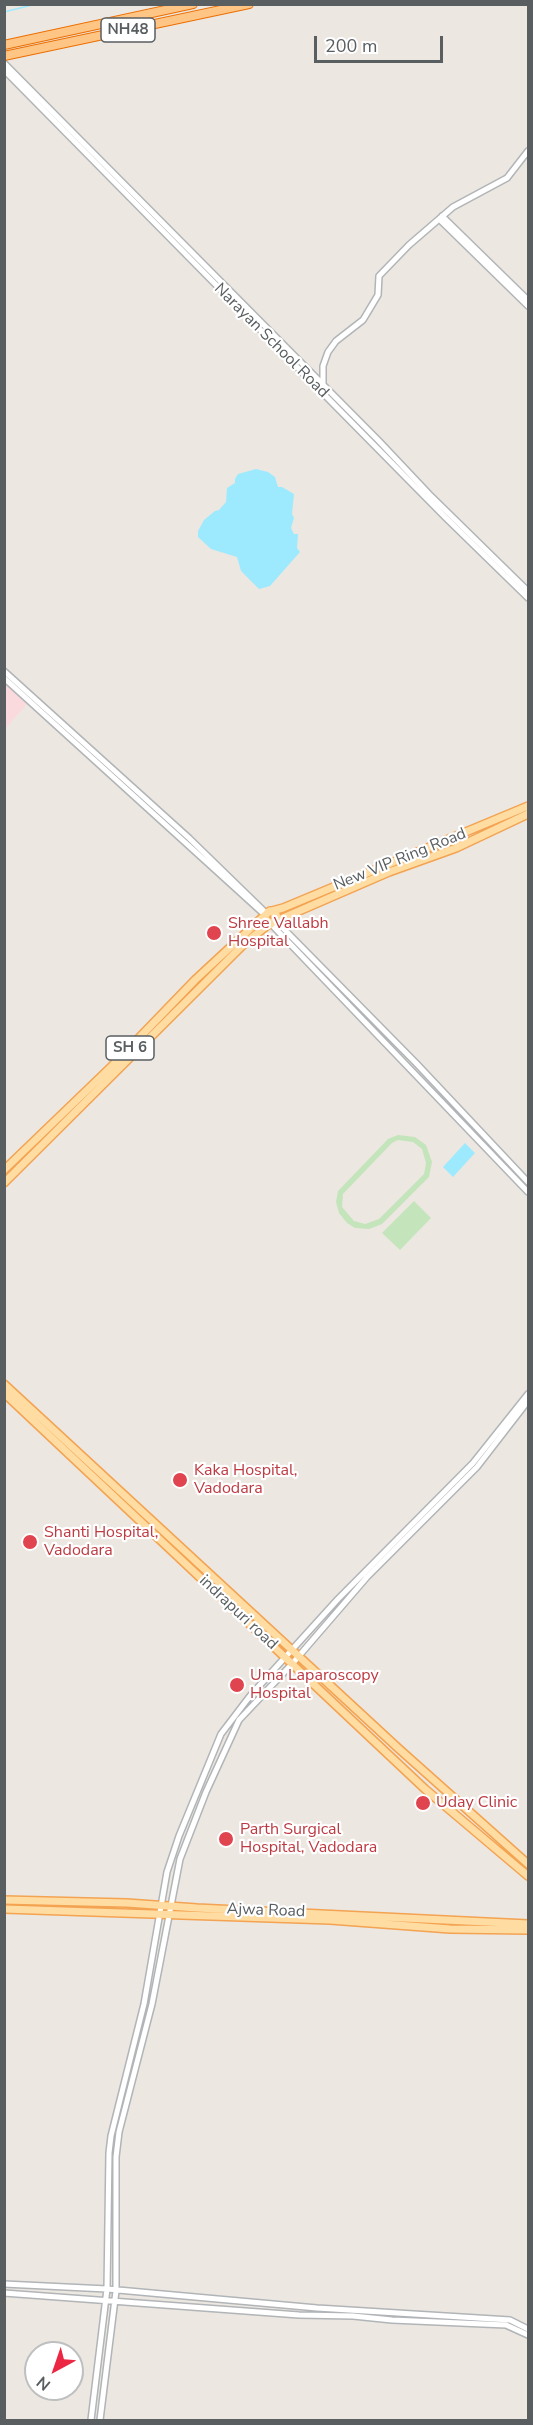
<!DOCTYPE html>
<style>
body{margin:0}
#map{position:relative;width:533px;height:2425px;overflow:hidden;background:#ece7e0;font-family:"Nunito Sans",sans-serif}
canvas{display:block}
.frame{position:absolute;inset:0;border:6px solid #595e61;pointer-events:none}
.north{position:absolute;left:24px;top:2341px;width:60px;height:60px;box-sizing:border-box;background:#fff;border:2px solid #bdbfc0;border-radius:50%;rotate:220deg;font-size:16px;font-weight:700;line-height:24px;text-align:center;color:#595e61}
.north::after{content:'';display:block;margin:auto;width:21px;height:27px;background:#eb2743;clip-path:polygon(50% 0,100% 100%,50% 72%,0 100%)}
.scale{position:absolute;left:314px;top:36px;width:129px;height:27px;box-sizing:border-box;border:3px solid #595e61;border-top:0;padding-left:8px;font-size:18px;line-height:21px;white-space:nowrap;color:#595e61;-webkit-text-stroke:4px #fff;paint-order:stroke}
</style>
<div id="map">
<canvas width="533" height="2425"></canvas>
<div class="frame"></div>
<div class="north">N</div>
<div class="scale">200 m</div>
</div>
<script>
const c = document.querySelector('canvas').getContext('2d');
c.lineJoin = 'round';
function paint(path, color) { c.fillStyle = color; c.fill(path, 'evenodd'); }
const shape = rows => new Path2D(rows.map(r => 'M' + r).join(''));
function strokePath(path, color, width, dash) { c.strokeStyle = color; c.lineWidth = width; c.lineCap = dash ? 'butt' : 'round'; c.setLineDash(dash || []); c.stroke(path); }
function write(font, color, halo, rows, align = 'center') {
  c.font = font + ' "Nunito Sans",sans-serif'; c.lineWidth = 4.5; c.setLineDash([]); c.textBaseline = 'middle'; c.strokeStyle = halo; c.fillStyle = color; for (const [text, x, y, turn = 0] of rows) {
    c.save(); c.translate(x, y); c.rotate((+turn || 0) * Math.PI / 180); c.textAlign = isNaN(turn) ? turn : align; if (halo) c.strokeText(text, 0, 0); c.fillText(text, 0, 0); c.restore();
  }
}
paint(shape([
 [5,681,28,703,5,729]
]), '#fbdade');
paint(shape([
 [398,1135,415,1137,426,1145,432,1162,429,1177,382,1224,369,1229,355,1228,347,1223,339,1213,336,1202,338,1191,388,1139],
 [398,1140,413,1142,422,1149,426,1163,424,1174,379,1219,365,1224,354,1221,342,1207,343,1194,392,1143],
 [414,1201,431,1218,400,1250,382,1233]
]), '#c4e5bb');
paint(shape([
 [256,469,268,472,275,477,278,487,282,487,294,494,292,514,294,518,291,528,294,534,298,534,297,548,300,552,270,586,259,589,241,571,237,557,211,549,198,537,198,531,204,520,215,511,219,510,226,502,227,488,235,483,235,479,238,474],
 [465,1143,475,1153,453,1177,443,1167]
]), '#9deaff');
strokePath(shape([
 [4,12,36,4]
]), '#9deaff', 1.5);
const minor = shape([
 [4,63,378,440,429,494,528,591],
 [4,70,445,517,528,598],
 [442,216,528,300],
 [439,219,528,306],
 [323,385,323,366,328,352,336,341,363,320,378,295,379,276,409,245,453,207,507,178,528,151],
 [4,671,189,838,266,913],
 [4,678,265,915],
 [276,921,416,1063,528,1182],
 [271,924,528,1192],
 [4,2284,107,2289,317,2308,510,2320,528,2329],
 [4,2293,299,2315,353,2316,392,2320,506,2325,528,2335],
 [91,2420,107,2289,109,2153,111,2136,144,2004,167,1872,179,1836,221,1734,250,1696,338,1599,473,1463,528,1394],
 [100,2420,116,2291,116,2157,119,2132,152,2004,180,1859,206,1792,239,1720,292,1664,367,1577,477,1467,528,1401]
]);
const major = shape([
 [270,911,276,914,277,918,271,924,264,918,268,912,283,908,528,806],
 [276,921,389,872,456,848,528,814],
 [4,1170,111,1067,195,980,264,916],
 [4,1183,245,943,269,924],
 [4,1384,398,1748,528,1864],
 [4,1393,425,1789,528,1876],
 [4,1900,127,1903,197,1908,528,1924],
 [4,1909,330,1920,450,1929,528,1930]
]);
const highway = shape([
 [4,45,193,4],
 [4,56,249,4]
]);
strokePath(minor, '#b1b5b8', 8);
strokePath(major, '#f3a352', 10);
strokePath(highway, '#ec6e00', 10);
strokePath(minor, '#fff', 5);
strokePath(major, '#ffdca2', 7);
strokePath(highway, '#fec585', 8);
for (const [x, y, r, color] of [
 [214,933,8,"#e0444e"],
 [180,1480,8,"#e0444e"],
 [30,1542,8,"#e0444e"],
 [237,1685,8,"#e0444e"],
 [423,1803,8,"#e0444e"],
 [226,1839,8,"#e0444e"]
]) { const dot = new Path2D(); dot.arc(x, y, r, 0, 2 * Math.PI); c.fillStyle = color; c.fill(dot); strokePath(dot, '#fff', 2); }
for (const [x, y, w] of [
 [128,30,54],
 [130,1048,48]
]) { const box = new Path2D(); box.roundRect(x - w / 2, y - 12, w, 24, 4.5); c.fillStyle = '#fff'; c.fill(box); strokePath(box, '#595e61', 1.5); }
write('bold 15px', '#595e61', null, [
 ["NH48",128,30],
 ["SH 6",130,1048]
]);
write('16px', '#595e61', '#fff', [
 ["Narayan School Road",271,341,45],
 ["New VIP Ring Road",400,860,-22],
 ["indrapuri road",238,1613,43],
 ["Ajwa Road",266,1911,2]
]);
write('16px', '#be3a42', '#fff', [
 ["Shree Vallabh",228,924],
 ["Hospital",228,942],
 ["Kaka Hospital,",194,1471],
 ["Vadodara",194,1489],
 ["Shanti Hospital,",44,1533],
 ["Vadodara",44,1551],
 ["Uma Laparoscopy",250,1676],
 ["Hospital",250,1694],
 ["Uday Clinic",436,1803],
 ["Parth Surgical",240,1830],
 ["Hospital, Vadodara",240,1848]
], 'left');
</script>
